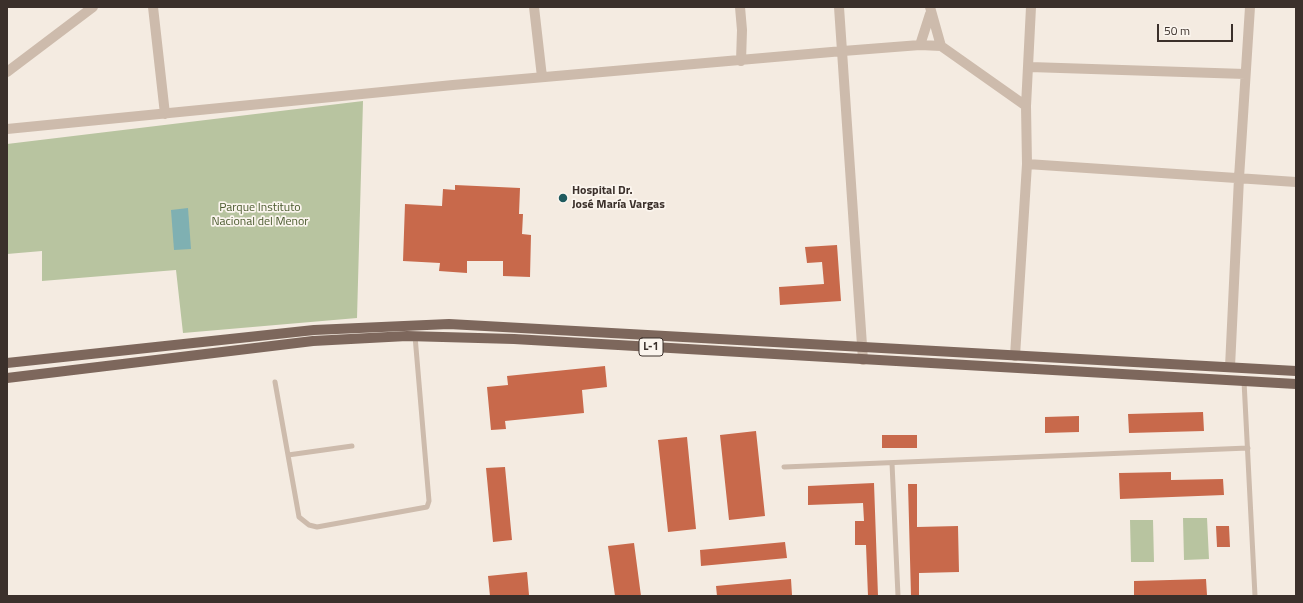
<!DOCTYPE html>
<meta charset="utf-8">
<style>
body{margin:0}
#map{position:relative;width:1303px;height:603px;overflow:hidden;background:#f4ebe1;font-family:"Titillium Web",sans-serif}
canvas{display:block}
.frame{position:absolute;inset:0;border:8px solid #3b302b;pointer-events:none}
.scale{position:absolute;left:1157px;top:24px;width:76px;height:18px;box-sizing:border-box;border:2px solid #3b302b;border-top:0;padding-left:5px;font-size:12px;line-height:14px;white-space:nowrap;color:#3b302b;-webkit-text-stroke:3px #fbf5ee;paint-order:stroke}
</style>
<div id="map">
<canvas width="1303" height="603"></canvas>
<div class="frame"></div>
<div class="scale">50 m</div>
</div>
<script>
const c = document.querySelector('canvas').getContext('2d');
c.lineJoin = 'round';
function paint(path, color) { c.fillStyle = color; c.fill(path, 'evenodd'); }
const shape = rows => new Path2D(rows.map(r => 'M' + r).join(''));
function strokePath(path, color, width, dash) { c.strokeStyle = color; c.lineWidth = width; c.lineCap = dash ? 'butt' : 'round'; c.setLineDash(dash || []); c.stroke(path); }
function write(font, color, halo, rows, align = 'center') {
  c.font = font + ' "Titillium Web",sans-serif'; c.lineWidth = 3.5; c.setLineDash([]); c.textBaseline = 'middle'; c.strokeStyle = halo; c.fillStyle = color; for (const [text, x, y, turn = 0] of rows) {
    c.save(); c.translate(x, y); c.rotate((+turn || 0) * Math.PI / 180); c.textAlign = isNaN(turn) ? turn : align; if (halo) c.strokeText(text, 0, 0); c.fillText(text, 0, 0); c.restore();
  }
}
paint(shape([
 [363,101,357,318,183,333,176,270,42,281,42,251,7,254,7,144],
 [1183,518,1207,518,1209,559,1184,560],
 [1130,520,1153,520,1154,562,1131,562]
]), '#b8c4a0');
paint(shape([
 [188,208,191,249,174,250,171,210]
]), '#7fb0b2');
paint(shape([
 [455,185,520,188,519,214,523,214,522,234,531,235,530,277,503,276,503,261,467,261,467,273,439,271,440,263,403,261,405,204,442,206,443,189,455,190],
 [837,245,841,301,780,305,779,287,824,284,822,262,807,263,805,247],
 [605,366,607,387,582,390,584,413,505,421,506,429,491,430,487,387,508,385,507,376],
 [1203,412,1204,431,1129,433,1128,414],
 [1079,416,1079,432,1045,433,1045,417],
 [756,431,765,516,729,520,720,435],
 [882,435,917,435,917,448,882,448],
 [687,437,696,529,668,532,658,440],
 [505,467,512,540,493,542,486,468],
 [1171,472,1171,480,1223,479,1224,495,1120,499,1119,473],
 [874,483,878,596,868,596,866,545,855,545,855,521,864,521,863,503,808,505,808,486],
 [908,484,917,484,917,527,958,526,959,572,919,573,919,596,911,596],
 [1216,526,1229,526,1230,547,1217,547],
 [785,542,787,558,701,566,700,550],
 [634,543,641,596,615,596,608,546],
 [527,572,529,595,490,596,488,576],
 [791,579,792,595,717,596,716,586],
 [1206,579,1207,595,1134,596,1134,581]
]), '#c8694b');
strokePath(shape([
 [1244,381,1255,596],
 [275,382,299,517,309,525,317,527,427,507,429,501,415,336],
 [288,455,352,446],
 [892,463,898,596],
 [784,467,1248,448]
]), '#cdbbac', 5);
strokePath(shape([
 [153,7,165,114],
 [534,7,542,77],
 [740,7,742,30,741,61],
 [839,7,863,360],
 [930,7,941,46,1026,106],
 [920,45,930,14],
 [1030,67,1245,74],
 [7,72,93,7],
 [7,129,453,85,843,51,920,45,941,46],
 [1027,164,1296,182],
 [1015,356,1027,164,1026,106,1031,7],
 [1230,367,1239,178,1250,7]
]), '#cdbbac', 10);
strokePath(shape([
 [7,363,314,330,449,324,1296,371],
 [7,378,313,341,407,336,514,339,1296,384]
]), '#7d675c', 10);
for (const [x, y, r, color] of [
 [563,198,5,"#1f5a5e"]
]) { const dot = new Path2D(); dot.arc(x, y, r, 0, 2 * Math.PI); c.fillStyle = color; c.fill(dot); strokePath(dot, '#fbf5ee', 1.5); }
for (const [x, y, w] of [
 [651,347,24]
]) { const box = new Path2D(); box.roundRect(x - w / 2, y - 9, w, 18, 3); c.fillStyle = '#fbf5ee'; c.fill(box); strokePath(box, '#3b302b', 1); }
write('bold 11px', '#3b302b', null, [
 ["L-1",651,347]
]);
write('bold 12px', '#3b302b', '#fbf5ee', [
 ["Hospital Dr.",572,191],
 ["José María Vargas",572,205]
], 'left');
write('12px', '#4a5a2e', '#fbf5ee', [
 ["Parque Instituto",260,208],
 ["Nacional del Menor",260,222]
]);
</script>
